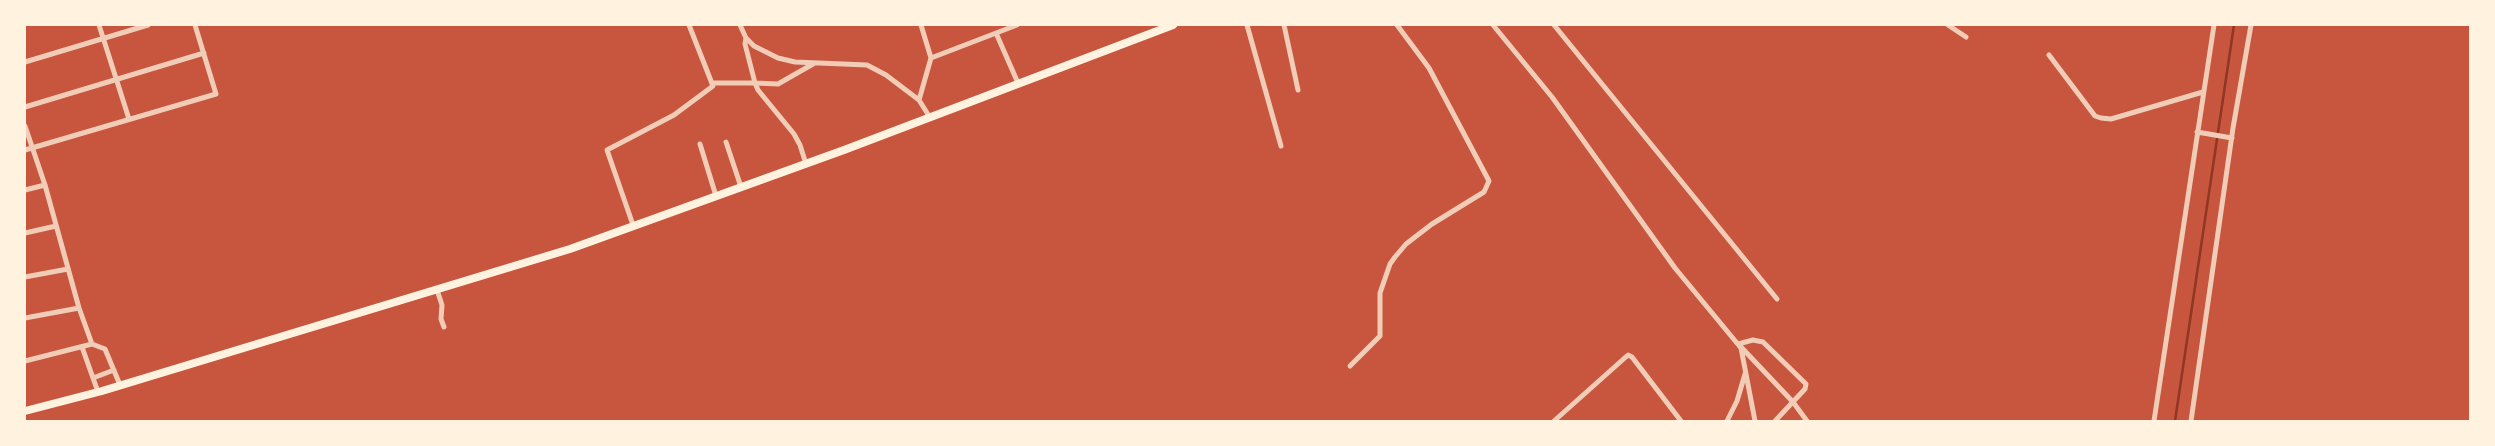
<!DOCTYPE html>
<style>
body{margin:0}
#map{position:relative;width:2495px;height:446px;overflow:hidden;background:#c8553d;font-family:Barlow,sans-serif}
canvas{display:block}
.frame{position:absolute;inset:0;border:26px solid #fff3e0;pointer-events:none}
</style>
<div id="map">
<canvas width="2495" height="446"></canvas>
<div class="frame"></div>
</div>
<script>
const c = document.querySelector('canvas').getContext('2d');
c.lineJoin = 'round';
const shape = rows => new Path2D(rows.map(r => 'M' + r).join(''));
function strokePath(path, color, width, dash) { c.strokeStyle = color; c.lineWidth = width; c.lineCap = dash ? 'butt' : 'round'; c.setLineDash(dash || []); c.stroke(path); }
strokePath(shape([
 [2175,421,2234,25]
]), '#8f3625', 2.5);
strokePath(shape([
 [99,25,129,119],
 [740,25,746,38,754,46,778,58,795,62,867,65,886,75,919,100,929,116],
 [1247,25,1281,146],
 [1284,25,1298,90],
 [1493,25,1552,97,1675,268,1741,348,1755,421],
 [1554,25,1777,299],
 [1948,25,1966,37],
 [996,33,1018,83],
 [746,38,745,44,755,83,778,84,813,64],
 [2049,55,2095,116,2101,118,2111,119,2203,92],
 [931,58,1017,25],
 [25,62,148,25],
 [713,83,755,83,758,90,794,134,800,145,806,164],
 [919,100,931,58,921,25],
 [25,107,204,53],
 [25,126,45,185,79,308,92,344],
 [2197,132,2232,138],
 [726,142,741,187],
 [700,144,716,196],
 [25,150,216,94,195,25],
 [25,190,45,185],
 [633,225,607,150,674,115,713,86,689,25],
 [25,233,56,226],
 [25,277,68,269],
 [437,290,442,305,441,319,444,327],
 [25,318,79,308],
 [1738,344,1753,340,1763,342,1806,384,1805,389,1775,421],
 [82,347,98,392],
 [1742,348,1793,402,1807,421],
 [25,361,92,344,105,349,120,385],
 [1350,366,1380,336,1380,293,1390,264,1395,257,1406,244,1432,224,1484,192,1489,181,1429,68,1397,25],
 [93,378,114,370],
 [1554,421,1628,355,1632,357,1681,421],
 [1727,421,1737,401,1745,374],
 [2154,421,2214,25],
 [2191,421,2233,128,2251,25]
]), '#f1ccb7', 5);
strokePath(shape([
 [25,411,102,391,570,249,844,150,1173,25]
]), '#fff3e0', 8);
</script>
